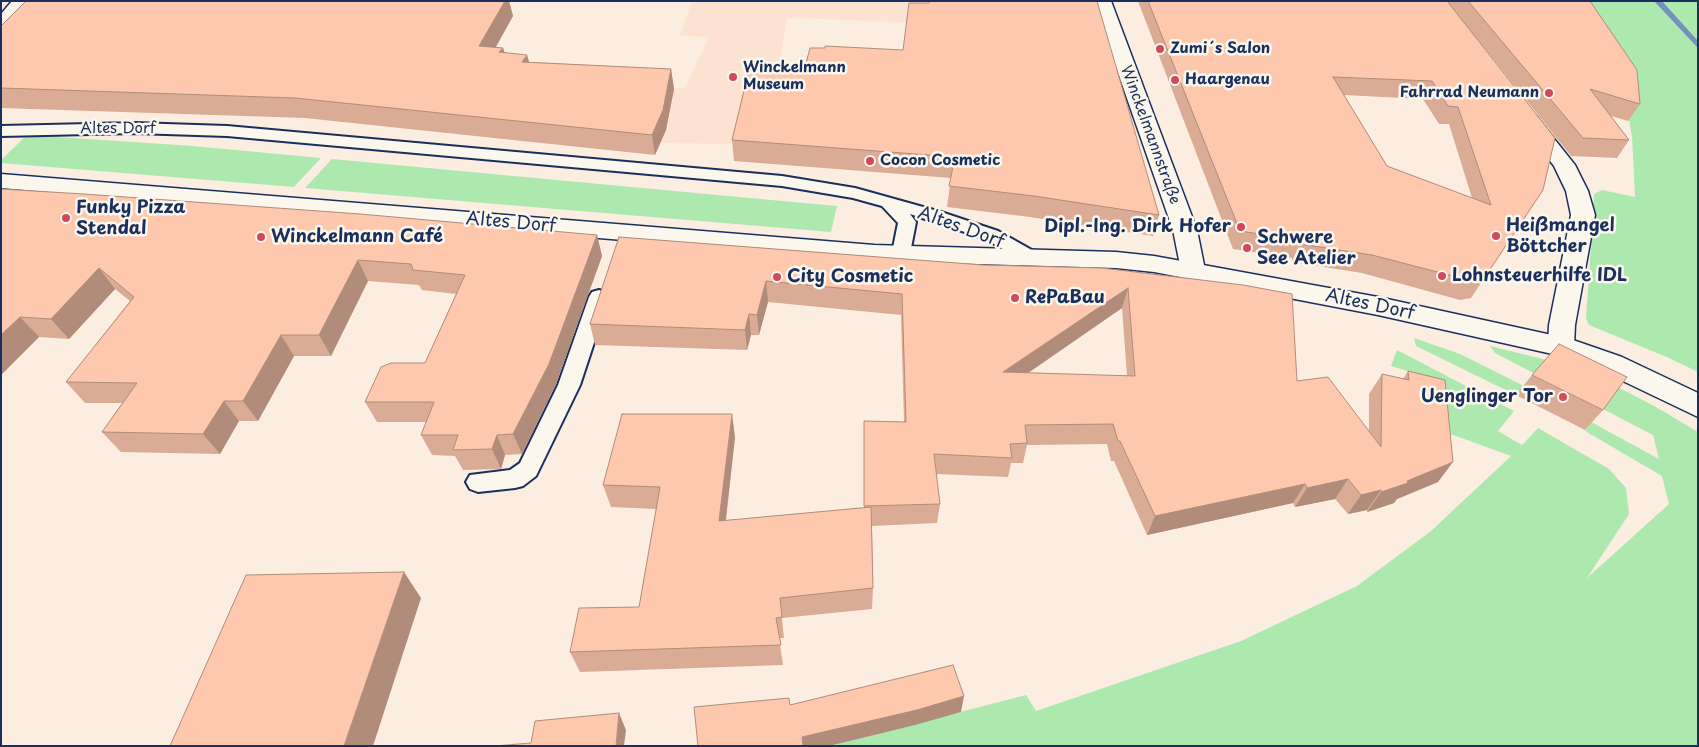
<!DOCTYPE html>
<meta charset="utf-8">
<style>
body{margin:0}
#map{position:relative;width:1699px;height:747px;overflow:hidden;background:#fbeee0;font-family:"Playpen Sans",sans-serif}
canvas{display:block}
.frame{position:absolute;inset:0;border:2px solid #1b2f5e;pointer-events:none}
</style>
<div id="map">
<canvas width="1699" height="747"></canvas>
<div class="frame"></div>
</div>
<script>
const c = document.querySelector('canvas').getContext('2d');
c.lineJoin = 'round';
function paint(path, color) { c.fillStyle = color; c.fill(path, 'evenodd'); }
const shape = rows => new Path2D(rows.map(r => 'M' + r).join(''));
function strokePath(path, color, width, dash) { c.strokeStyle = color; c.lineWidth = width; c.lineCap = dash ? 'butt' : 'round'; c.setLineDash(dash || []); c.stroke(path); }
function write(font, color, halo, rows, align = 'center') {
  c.font = font + ' "Playpen Sans",sans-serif'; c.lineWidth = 5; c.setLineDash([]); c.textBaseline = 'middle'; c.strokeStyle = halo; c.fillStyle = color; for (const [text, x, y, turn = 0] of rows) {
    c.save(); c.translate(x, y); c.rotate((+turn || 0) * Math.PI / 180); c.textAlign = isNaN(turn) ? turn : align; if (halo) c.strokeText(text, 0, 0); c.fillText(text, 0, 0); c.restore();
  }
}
paint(shape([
 [692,1,1085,1,928,23,787,18,779,67,773,87,738,144,660,143,667,130,674,88,685,88,709,37,680,36]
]), '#fce3d1');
paint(shape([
 [1579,1,1698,1,1698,372,1669,358,1589,325,1586,319,1594,194,1602,190,1635,197,1632,136,1627,110],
 [27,135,193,146,321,158,294,187,1,163,1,160],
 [332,159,728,196,837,206,831,232,305,188],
 [1414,338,1460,354,1524,386,1522,398,1416,346],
 [1490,346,1555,362,1606,381,1656,407,1698,432,1698,746,829,746,1026,695,1036,711,1241,641,1357,586,1431,531,1511,456,1434,428,1430,378,1391,366,1397,350,1514,411,1498,431,1522,445,1538,428,1609,469,1626,488,1629,514,1587,578,1669,504,1662,476,1585,431,1591,422,1659,459,1653,435,1495,353]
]), '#ade9af');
paint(shape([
 [1654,1,1662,1,1698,41,1698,48,1654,1]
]), '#7391ba');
const lane = shape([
 [135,123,227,126,782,176,855,188,941,212,998,231,1037,253,1039,257,1037,261,1030,263,1023,261,986,239,910,214,916,222,910,253,908,257,901,259,894,257,892,253,898,223,882,206,853,198,782,186,227,136,135,133,1,136,1,126,135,123],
 [599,290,606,292,609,297,580,385,536,476,523,486,515,488,478,492,470,489,466,482,470,475,510,470,520,463,558,385,589,297,592,292,599,290]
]);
const street = shape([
 [12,1,30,1,7,29,1,30,1,14,12,1],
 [1093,1,1111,1,1197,230,1205,270,1202,276,1193,278,1184,276,1181,270,1173,230,1093,1],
 [1529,114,1536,116,1575,165,1588,191,1595,215,1575,325,1574,346,1570,353,1561,356,1552,353,1548,346,1549,325,1571,215,1566,191,1554,166,1519,120,1522,116,1529,114]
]);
const secondary = shape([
 [1,174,874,245,1116,252,1154,256,1378,297,1570,339,1622,357,1698,393,1698,417,1602,371,1557,355,1378,315,1154,272,1116,268,874,261,1,188,1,174]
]);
strokePath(lane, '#1b2f5e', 4);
strokePath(street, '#1b2f5e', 3);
strokePath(secondary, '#1b2f5e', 3);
paint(lane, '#fbf7ec');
paint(street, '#fbf7ec');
paint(secondary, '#fbf7ec');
paint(shape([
 [26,1,509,1,513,16,496,47,503,48,505,53,529,62,671,69,674,89,666,130,655,155,305,118,1,108,1,26],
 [1138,1,1590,1,1640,104,1628,121,1611,116,1629,140,1617,158,1571,156,1478,40,1543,190,1471,298,1460,300,1362,273,1292,262,1292,258,1233,249],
 [1344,95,1423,99,1439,124,1449,124,1472,198,1387,166],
 [929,3,1159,215,1153,236,1030,217,947,207,951,178,734,161,732,140,799,69,903,50],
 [1,189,597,235,602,256,556,384,522,454,505,455,501,469,463,470,455,456,432,455,421,435,426,422,377,422,365,402,425,363,456,294,422,290,419,285,368,281,331,356,294,356,258,421,239,421,220,454,121,452,102,432,122,403,85,403,66,382,130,301,115,289,69,339,39,337,1,375],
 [619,237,983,265,1102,268,1297,381,1369,431,1369,394,1382,374,1403,379,1408,371,1438,482,1397,499,1394,503,1367,512,1367,510,1348,514,1335,499,1295,507,1293,503,1147,535,1114,461,1111,461,1107,444,1027,445,1023,463,1011,463,1008,477,936,474,940,504,937,523,872,526,873,588,872,609,782,618,784,638,779,638,783,665,580,672,570,652,639,607,656,509,611,507,603,485,735,437,726,521,864,508,864,421,904,422,901,315,768,302,759,335,751,335,747,350,595,345,590,324],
 [1122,308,1127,376,1028,373],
 [1532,375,1603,410,1585,430,1516,395]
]), '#daac96');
paint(shape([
 [505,1,509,1,513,16,485,66,479,46],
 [503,48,509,67,499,52],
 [527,55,533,74,522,62],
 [671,69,674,89,666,130,655,155,652,135],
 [597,235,602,256,556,384,522,454,513,434],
 [358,260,368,281,331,356,319,335],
 [99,268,115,289,69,339,51,319],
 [766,281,768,302,759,335,757,315],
 [1128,288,1122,308,999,393,1003,372],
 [749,314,751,335,747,350,745,330],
 [20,317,39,337,1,375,1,335],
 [281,335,294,356,258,421,243,401],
 [224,401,239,421,220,454,203,434],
 [732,414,735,437,723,543,719,521],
 [497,435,505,455,501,469,492,449],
 [1453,462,1438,482,1397,499,1394,503,1367,512,1381,492],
 [1348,479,1335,499,1295,507,1307,488],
 [1305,484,1293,503,1147,535,1155,516],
 [1381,490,1367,510,1348,514,1361,495],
 [404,572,421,598,373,746,344,746],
 [964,696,961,712,915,725,829,746,803,746,802,737],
 [619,713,626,730,624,746,616,746]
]), '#b18c7a');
const building = shape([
 [26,1,505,1,479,46,503,48,499,52,527,55,522,62,671,69,663,110,652,135,295,98,1,88,1,26,26,1],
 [930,1,1097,1,1159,215,1034,196,949,186,955,157,732,140,750,66,799,69,805,67,810,48,825,48,825,46,903,50,909,3,929,3,930,1],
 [1148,1,1447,1,1555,138,1543,190,1483,280,1472,281,1372,255,1300,244,1300,240,1240,231,1148,1],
 [1333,77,1432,81,1448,106,1458,107,1491,205,1387,166,1333,77],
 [1468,1,1590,1,1637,70,1640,104,1590,89,1629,140,1583,138,1468,1],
 [1,189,84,194,360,214,597,235,549,364,513,434,497,435,492,449,453,450,458,435,421,435,434,402,365,402,381,367,391,363,425,363,465,275,413,270,411,264,358,260,319,335,281,335,243,401,224,401,203,434,102,432,137,383,66,382,134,297,99,268,51,319,20,317,1,335,1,189],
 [619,237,983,265,1102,268,1243,285,1292,294,1297,381,1328,377,1381,447,1382,374,1409,380,1408,371,1445,380,1453,462,1407,481,1408,483,1381,492,1381,490,1361,495,1348,479,1307,488,1305,484,1155,516,1120,441,1118,441,1113,424,1025,425,1027,443,1010,444,1012,458,934,454,940,504,864,506,864,421,906,422,902,294,766,281,757,315,749,314,745,330,590,324,619,237],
 [1128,288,1135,376,1003,372,1128,288],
 [1559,344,1627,377,1603,410,1532,375,1559,344],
 [622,414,732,414,719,521,871,507,873,588,780,598,782,617,776,618,781,645,570,652,579,608,639,607,660,487,603,485,622,414],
 [404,572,344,746,170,746,246,575,404,572],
 [953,665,964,696,917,710,802,737,803,746,698,746,694,707,789,698,790,705,953,665],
 [619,713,616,746,494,746,531,743,535,721,619,713]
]);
paint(building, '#fdc8ae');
strokePath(building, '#b18c7a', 1);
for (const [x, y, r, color] of [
 [1160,49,5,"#d1495b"],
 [733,77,5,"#d1495b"],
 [1175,80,5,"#d1495b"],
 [1549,93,5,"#d1495b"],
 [870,161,5,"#d1495b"],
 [66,218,5,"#d1495b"],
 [1241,227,5,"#d1495b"],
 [1496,236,5,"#d1495b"],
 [261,237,5,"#d1495b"],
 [1247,248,5,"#d1495b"],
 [1442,276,5,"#d1495b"],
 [777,277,5,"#d1495b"],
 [1015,298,5,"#d1495b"],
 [1563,397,5,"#d1495b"]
]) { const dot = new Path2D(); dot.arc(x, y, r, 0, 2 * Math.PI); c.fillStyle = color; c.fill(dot); strokePath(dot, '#fbf7ec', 2); }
write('bold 15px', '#1b2f5e', '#fbf7ec', [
 ["Zumi´s Salon",1170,49],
 ["Winckelmann",743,68],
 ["Museum",743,85],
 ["Haargenau",1185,80],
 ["Fahrrad Neumann",1539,93,"right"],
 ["Cocon Cosmetic",880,161]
], 'left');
write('15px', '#1b2f5e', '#fbf7ec', [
 ["Altes Dorf",118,129],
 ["Winckelmannstraße",1150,135,70]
]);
write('bold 18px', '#1b2f5e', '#fbf7ec', [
 ["Funky Pizza",76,208],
 ["Stendal",76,229],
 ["Heißmangel",1506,226],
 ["Böttcher",1506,247],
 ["Dipl.-Ing. Dirk Hofer",1231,227,"right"],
 ["Winckelmann Café",271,237],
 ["Schwere",1257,238],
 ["See Atelier",1257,259],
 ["Lohnsteuerhilfe IDL",1452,276],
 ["City Cosmetic",787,277],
 ["RePaBau",1025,298],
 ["Uenglinger Tor",1553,397,"right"]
], 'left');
write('18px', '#1b2f5e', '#fbf7ec', [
 ["Altes Dorf",511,223,5],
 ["Altes Dorf",961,228,20],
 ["Altes Dorf",1370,305,12]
]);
</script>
